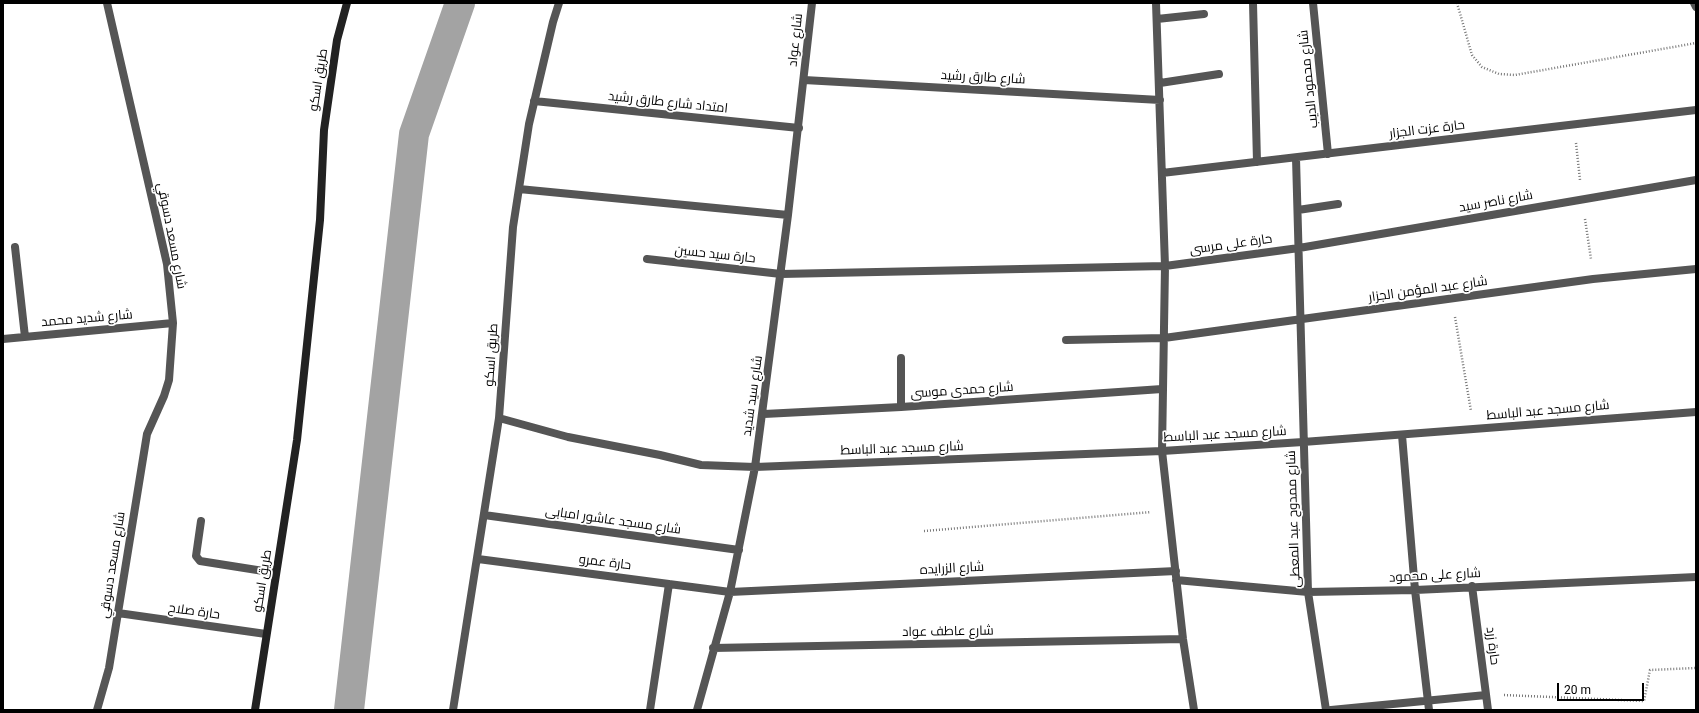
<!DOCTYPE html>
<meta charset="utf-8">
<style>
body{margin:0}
#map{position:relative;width:1699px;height:713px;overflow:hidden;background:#fff;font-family:Roboto,sans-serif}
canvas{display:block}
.frame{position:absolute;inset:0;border:4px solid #000;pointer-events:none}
.scale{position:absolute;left:1557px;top:683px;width:87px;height:18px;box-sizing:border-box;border:2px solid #000;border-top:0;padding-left:5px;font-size:12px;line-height:14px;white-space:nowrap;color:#000;-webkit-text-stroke:3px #fff;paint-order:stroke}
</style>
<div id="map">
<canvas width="1699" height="713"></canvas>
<div class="frame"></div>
<div class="scale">20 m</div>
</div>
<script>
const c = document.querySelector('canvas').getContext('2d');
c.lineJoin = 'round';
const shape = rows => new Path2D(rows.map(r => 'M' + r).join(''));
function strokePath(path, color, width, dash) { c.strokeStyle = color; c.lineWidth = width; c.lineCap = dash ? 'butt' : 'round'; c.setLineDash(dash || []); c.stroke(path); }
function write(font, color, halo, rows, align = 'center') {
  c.font = font + ' Roboto,Cairo,sans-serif'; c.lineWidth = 3.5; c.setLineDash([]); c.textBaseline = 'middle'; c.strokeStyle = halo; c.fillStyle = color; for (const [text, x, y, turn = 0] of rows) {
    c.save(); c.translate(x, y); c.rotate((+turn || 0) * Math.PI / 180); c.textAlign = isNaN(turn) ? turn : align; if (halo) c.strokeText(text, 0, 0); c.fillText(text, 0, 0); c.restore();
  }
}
strokePath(shape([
 [349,710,414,134,460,3]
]), '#a3a3a3', 30);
strokePath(shape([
 [1457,3,1472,55,1482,67,1499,74,1515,75,1696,43],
 [1576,143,1580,180],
 [1585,219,1591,259],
 [1455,317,1471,411],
 [924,531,1151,512],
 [1504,695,1644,701,1650,670,1696,668]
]), '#777', 2.5, [1, 2]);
strokePath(shape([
 [1156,3,1165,266,1162,451,1183,639,1194,710],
 [1253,3,1257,162],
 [1313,3,1328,154],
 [1694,3,1696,7],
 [1157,19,1204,14],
 [804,80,1160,100],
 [1160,83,1219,74],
 [534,101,799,128],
 [1296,158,1308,592,1326,710],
 [1162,173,1696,110],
 [519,189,788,215],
 [1298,210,1338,204],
 [15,247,25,337],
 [647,259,781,274,1165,266,1299,248,1696,180],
 [3,339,173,323],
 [1066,340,1164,338,1593,279,1696,269],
 [901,407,901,358],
 [764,414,901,407,1162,389],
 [499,418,568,437,660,455,701,465,755,467,1162,451,1303,442,1696,412],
 [1402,435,1415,590,1429,710],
 [484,515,739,550],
 [201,521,196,556,200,561,276,573],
 [478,559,730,592,1176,571],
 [1176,580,1308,592,1415,590,1696,577],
 [1472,586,1488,710],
 [118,613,266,634],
 [713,648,1183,639],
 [97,710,109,668,147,434,164,396,169,380,173,323,167,264,107,3],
 [453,710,499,418,513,227,529,124,553,22,559,3],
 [650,710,669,584],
 [697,710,730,592,755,467,788,215,812,3],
 [1331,710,1486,695]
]), '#555', 8);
strokePath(shape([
 [255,710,297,440,320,220,324,130,337,40,347,3]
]), '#222', 8);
write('13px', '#000', '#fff', [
 ["شارع عواد",796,40,-84],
 ["شارع طارق رشيد",983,78,3],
 ["شارع محمود الديب",1309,79,-96],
 ["طريق اسكو",319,80,-81],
 ["امتداد شارع طارق رشيد",668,103,6],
 ["حارة عزت الجزار",1427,130,-7],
 ["شارع ناصر سيد",1496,202,-10],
 ["شارع مسعد دسوقي",171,236,79],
 ["حارة على مرسى",1231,245,-8],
 ["حارة سيد حسين",715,255,6],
 ["شارع عبد المؤمن الجزار",1428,290,-8],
 ["شارع شديد محمد",87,319,-5],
 ["طريق اسكو",492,355,-86],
 ["شارع حمدى موسى",962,391,-4],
 ["شارع سيد شديد",753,396,-82],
 ["شارع مسجد عبد الباسط",1548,411,-5],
 ["شارع مسجد عبد الباسط",1225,435,-3],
 ["شارع مسجد عبد الباسط",902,449,-2],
 ["شارع ممدوح عبد المعطى",1294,519,-92],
 ["شارع مسجد عاشور امبابى",613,521,8],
 ["حارة عمرو",605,563,7],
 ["شارع مسعد دسوقي",113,565,-81],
 ["شارع الزرايده",952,569,-3],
 ["شارع على محمود",1435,576,-3],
 ["طريق اسكو",263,581,-81],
 ["حارة صلاح",194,612,8],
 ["شارع عاطف عواد",948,632,-1],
 ["حارة زرد",1492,646,83]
]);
</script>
